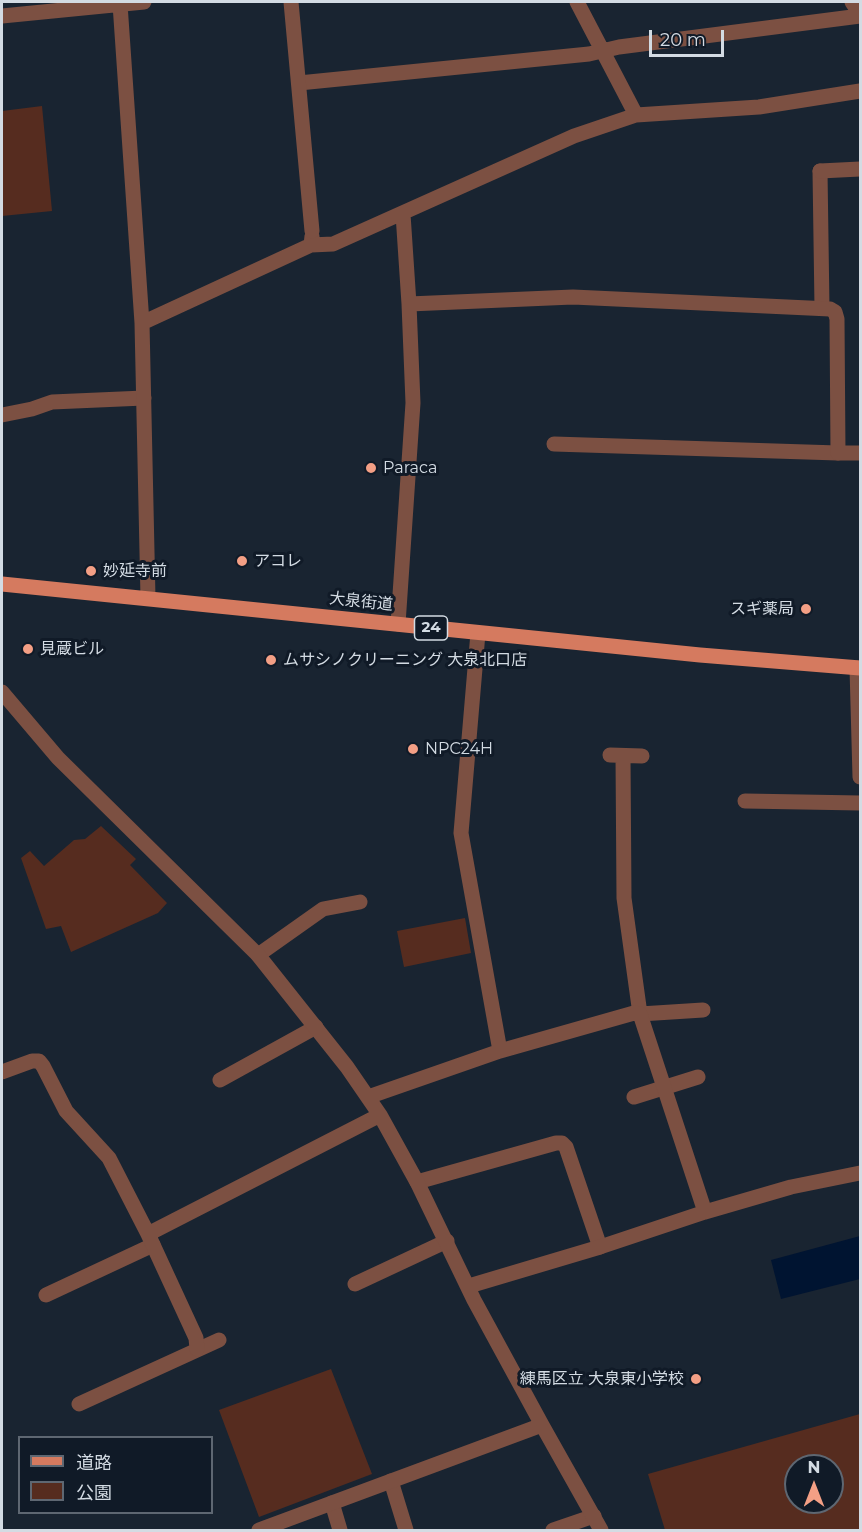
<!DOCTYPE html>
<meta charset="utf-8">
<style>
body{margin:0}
#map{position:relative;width:862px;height:1532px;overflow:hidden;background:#192431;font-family:Montserrat,"Noto Sans JP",sans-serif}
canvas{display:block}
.frame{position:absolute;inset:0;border:3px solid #d3dbe3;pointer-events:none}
.legend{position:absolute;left:18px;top:1436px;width:195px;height:78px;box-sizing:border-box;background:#101a27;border:2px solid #5e6772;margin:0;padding:8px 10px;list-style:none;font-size:18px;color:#d3dbe3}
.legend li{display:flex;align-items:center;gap:12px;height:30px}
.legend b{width:30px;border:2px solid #5e6772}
.north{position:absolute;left:784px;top:1454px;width:60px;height:60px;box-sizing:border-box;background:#101a27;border:2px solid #5e6772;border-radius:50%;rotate:0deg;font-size:16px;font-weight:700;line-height:24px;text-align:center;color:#d3dbe3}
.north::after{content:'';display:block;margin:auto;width:21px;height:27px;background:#f39f85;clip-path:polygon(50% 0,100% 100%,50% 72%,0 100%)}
.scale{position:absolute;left:649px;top:30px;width:75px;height:27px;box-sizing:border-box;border:3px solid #d3dbe3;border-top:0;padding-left:8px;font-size:18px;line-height:21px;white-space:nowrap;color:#d3dbe3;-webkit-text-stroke:4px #101a27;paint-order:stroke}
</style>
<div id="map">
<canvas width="862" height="1532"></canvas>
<div class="frame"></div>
<ul class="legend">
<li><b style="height:8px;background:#d57a5f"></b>道路</li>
<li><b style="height:16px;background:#562c1f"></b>公園</li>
</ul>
<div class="north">N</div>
<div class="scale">20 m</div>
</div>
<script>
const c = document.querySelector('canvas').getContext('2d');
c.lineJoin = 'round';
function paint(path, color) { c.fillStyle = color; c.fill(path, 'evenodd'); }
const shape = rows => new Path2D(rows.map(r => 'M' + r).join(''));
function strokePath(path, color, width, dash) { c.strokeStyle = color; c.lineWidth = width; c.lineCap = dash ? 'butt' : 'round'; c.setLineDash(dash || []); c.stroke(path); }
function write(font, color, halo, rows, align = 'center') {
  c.font = font + ' Montserrat,"Noto Sans JP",sans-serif'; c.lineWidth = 6; c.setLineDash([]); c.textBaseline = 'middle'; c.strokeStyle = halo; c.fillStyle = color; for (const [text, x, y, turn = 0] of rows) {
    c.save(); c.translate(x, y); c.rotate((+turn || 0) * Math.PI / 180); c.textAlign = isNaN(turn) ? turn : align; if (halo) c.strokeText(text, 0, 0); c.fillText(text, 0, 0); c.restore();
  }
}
paint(shape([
 [42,106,52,211,2,216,2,111],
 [101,826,136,859,130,865,167,903,158,913,71,952,61,926,46,929,21,858,30,851,44,866,74,840,85,839],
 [465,918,471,953,404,967,397,931],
 [331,1369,372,1474,259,1517,219,1410],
 [860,1414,860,1530,665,1530,648,1474],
 [796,1466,832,1466,832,1502,796,1502]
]), '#562c1f');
paint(shape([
 [860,1236,860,1279,781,1299,771,1260]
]), '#001431');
strokePath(shape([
 [820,171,822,308],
 [2,415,32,409,52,402,144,398],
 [554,444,838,453],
 [610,755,642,756],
 [623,756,624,898,640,1014,703,1010],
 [745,801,860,803],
 [258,955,323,909,360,902],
 [220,1080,316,1027],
 [634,1097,698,1077],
 [417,1182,556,1143,562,1143,566,1147,600,1247],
 [355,1284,447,1241],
 [46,1295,153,1245],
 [79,1404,219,1340],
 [391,1481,406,1530],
 [332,1503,340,1530],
 [553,1530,594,1516]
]), '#7c5042', 15);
strokePath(shape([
 [577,2,636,115],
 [852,2,860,14],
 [120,4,142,323,148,598],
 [2,16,144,2],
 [299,83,589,54,619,47,860,16],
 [820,171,860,169],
 [311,245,333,244,574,136,636,115,759,107,860,91],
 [409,304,573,297,830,309,835,312,837,319,838,453,860,453],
 [142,323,311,245,312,236],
 [398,624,413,403,409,304,403,214],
 [857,668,860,777],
 [2,692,58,758,258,955,347,1067,380,1115,417,1182,474,1300,542,1425,601,1530],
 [500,1051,634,1013,640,1014,705,1212],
 [2,1072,32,1061,39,1061,43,1066,66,1111,109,1158,148,1234,196,1338,197,1349],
 [368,1097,500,1051,461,833,478,633],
 [148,1234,380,1115],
 [469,1286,600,1247,705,1212,791,1187,860,1173],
 [259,1530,542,1425]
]), '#7c5042', 15);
strokePath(shape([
 [291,2,312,231]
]), '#7c5042', 15);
strokePath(shape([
 [2,584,700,655,860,668]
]), '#d57a5f', 15);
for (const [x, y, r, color] of [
 [371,468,6,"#f39f85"],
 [242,561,6,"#f39f85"],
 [91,571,6,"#f39f85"],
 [806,609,6,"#f39f85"],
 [28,649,6,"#f39f85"],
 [271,660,6,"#f39f85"],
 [413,749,6,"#f39f85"],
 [696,1379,6,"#f39f85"]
]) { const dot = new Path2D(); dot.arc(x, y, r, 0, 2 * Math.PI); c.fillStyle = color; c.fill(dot); strokePath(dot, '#101a27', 2); }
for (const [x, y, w] of [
 [431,628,33]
]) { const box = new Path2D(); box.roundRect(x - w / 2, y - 12, w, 24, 4.5); c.fillStyle = '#101a27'; c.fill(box); strokePath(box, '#d3dbe3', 1.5); }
write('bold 15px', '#d3dbe3', null, [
 ["24",431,628]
]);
write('16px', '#d3dbe3', '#101a27', [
 ["Paraca",383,468],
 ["アコレ",254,561],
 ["妙延寺前",103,571],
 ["スギ薬局",794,609,"right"],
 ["見蔵ビル",40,649],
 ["ムサシノクリーニング 大泉北口店",283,660],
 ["NPC24H",425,749],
 ["練馬区立 大泉東小学校",684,1379,"right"]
], 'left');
write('16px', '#d3dbe3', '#101a27', [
 ["大泉街道",361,602,6]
]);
</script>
